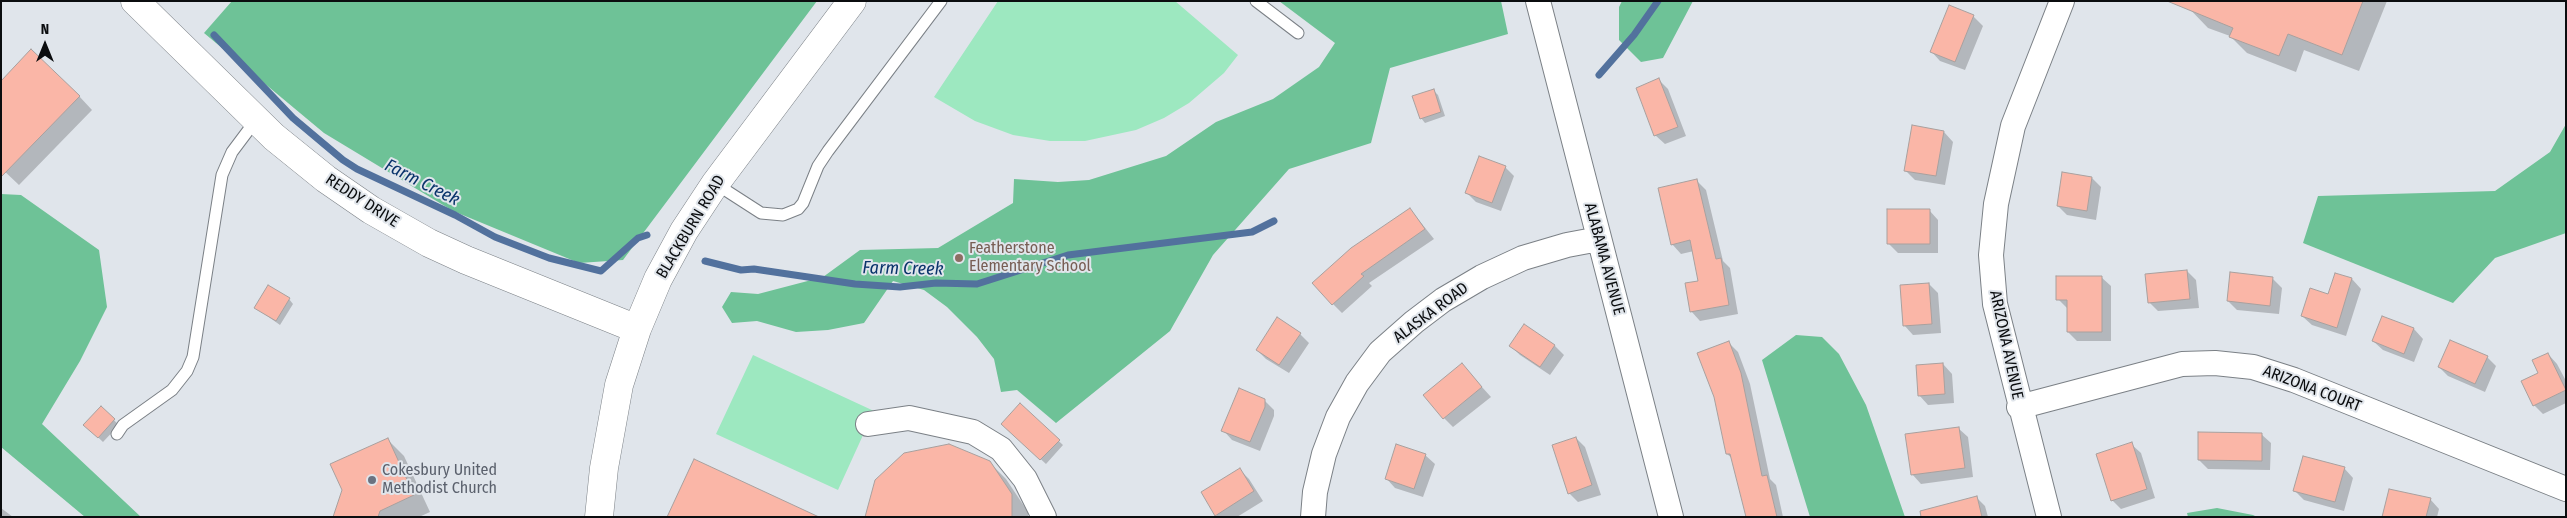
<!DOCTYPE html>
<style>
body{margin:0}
#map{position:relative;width:2567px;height:518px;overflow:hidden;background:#e0e5eb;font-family:"Fira Sans Condensed",sans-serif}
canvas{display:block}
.frame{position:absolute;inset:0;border:2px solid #0b0d0f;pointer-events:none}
.north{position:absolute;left:20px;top:20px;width:50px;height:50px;-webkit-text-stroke:4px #e0e5eb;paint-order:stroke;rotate:0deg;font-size:14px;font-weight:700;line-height:20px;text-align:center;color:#0b0d0f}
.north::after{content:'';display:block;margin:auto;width:18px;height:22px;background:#0b0d0f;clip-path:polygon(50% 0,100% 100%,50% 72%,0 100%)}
</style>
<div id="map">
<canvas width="2567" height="518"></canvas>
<div class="frame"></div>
<div class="north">N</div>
</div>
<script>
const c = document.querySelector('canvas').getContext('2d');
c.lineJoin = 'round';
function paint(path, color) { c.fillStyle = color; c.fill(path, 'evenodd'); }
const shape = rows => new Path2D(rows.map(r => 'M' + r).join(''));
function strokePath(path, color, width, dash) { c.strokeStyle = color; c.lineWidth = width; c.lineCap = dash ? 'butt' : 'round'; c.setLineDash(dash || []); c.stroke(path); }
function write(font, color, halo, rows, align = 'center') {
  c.font = font + ' "Fira Sans Condensed",sans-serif'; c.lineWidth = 4; c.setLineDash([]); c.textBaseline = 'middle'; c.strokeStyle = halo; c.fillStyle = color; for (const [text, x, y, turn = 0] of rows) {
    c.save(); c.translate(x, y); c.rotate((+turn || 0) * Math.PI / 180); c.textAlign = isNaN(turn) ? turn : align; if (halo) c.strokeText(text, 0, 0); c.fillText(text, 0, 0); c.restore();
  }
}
paint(shape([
 [998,1,1175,1,1238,55,1224,73,1189,103,1164,118,1136,130,1085,141,1050,141,1013,135,975,121,934,97],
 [753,355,874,411,838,490,716,434]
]), '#9de8c0');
paint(shape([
 [232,1,817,1,623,260,579,263,453,211,324,133,204,33],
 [1279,1,1501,1,1508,34,1390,68,1371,143,1289,169,1213,255,1170,331,1056,423,1017,390,1001,392,994,359,977,337,947,307,924,290,893,281,864,323,828,330,796,332,757,321,732,323,722,307,731,292,758,294,823,277,860,250,938,248,1013,203,1014,179,1058,182,1089,180,1166,156,1216,122,1273,99,1319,67,1335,43],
 [1622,1,1693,1,1663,58,1641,62,1619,40,1619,7],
 [2566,124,2566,233,2495,258,2453,303,2303,243,2318,196,2495,191,2550,152],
 [1,194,21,195,99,250,107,307,80,361,42,424,141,517,85,517,1,447],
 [1796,335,1822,337,1839,354,1866,405,1905,517,1810,517,1762,360],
 [2217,508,2253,515,2257,517,2188,517,2187,513]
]), '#6ec297');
paint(shape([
 [2182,1,2387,1,2359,71,2304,50,2296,72,2247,53,2230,36,2208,28],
 [1973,16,1983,26,1965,70,1940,61,1931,51],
 [1659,80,1668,89,1686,136,1665,144,1655,135],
 [1434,91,1438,95,1445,116,1425,123,1421,118],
 [79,96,92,110,19,185,1,168],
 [1944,132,1953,142,1945,185,1915,180,1905,170],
 [1505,167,1514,176,1501,211,1476,202,1467,193],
 [2063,173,2092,178,2101,187,2096,220,2067,215,2058,206],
 [1697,181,1706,190,1723,261,1730,268,1738,314,1700,321,1691,311,1699,282,1694,251,1681,254,1672,244],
 [1410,209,1434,239,1369,283,1372,286,1342,313,1333,304],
 [1929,210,1938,220,1938,253,1898,253,1889,244],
 [2187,271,2196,280,2199,308,2158,311,2149,302],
 [2336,274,2352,279,2361,289,2346,336,2312,325,2302,316,2329,296],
 [2101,277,2111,286,2111,341,2077,341,2068,332,2068,309,2058,299],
 [2272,278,2282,288,2279,314,2237,310,2228,301],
 [1929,284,1938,293,1941,333,1913,335,1904,325],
 [289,299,293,304,280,325,256,308],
 [2382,317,2414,329,2423,339,2414,362,2383,350,2373,341],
 [1300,334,1309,343,1289,373,1266,359,1257,350],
 [1729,343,1738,352,1750,384,1770,479,1776,485,1783,517,1747,517,1733,459,1727,454],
 [1511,346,1555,346,1564,355,1550,375,1520,355],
 [2548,354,2557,364,2566,381,2566,403,2543,414,2534,405],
 [2487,357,2496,366,2485,392,2448,376,2439,367],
 [1943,364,1952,374,1954,403,1928,405,1919,395],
 [1462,365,1491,397,1453,427,1444,418],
 [1264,400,1274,410,1274,416,1260,451,1232,440,1223,430],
 [1020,405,1063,445,1046,464,1007,428],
 [101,408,119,425,103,442,84,424],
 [1958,428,1968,437,1973,477,1921,484,1912,474],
 [2261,434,2271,443,2270,470,2208,469,2199,460],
 [1576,438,1585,447,1601,495,1578,502,1569,493],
 [388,440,404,456,430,512,419,517,334,517],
 [2131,444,2141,453,2155,498,2121,509,2112,500],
 [1425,455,1435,464,1423,497,1395,488,1386,478],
 [989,462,1006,479,1028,512,1028,517,866,517],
 [2344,468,2353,478,2344,511,2304,500,2294,490],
 [1240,470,1249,479,1263,501,1237,517,1218,517,1216,515],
 [1976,497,1985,506,1988,517,1945,517],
 [2430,499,2439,509,2437,517,2385,517],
 [1,508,13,517,1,517]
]), '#0003');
strokePath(shape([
 [214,35,293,118,343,160,357,169,455,215,495,237,549,258,601,271,638,238,647,235],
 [1599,75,1634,35,1658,1],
 [705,261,741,270,754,269,855,284,900,287,936,283,977,284,1068,255,1252,232,1274,221]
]), '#52719d', 7);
const building = shape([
 [2167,1,2363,1,2342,55,2288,34,2279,56,2229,37,2233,28,2167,1],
 [1949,5,1974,15,1955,62,1930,52,1949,5],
 [31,49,80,96,1,177,1,81,31,49],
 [1659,78,1678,127,1654,136,1636,88,1659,78],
 [1434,89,1441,112,1420,119,1412,96,1434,89],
 [1912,125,1944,131,1936,176,1904,171,1912,125],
 [1479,156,1506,166,1492,203,1465,193,1479,156],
 [2062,172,2092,177,2087,211,2057,206,2062,172],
 [1697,179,1716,259,1721,258,1729,305,1690,312,1685,283,1698,281,1690,240,1671,245,1658,188,1697,179],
 [1410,208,1425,229,1361,274,1364,276,1332,305,1312,283,1351,248,1410,208],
 [1887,209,1930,209,1930,244,1887,244,1887,209],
 [2187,270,2190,299,2148,303,2145,274,2187,270],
 [2230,272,2273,277,2270,306,2227,301,2230,272],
 [2335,273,2352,278,2337,328,2301,316,2310,288,2328,294,2335,273],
 [2056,276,2102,276,2102,332,2067,332,2067,300,2056,300,2056,276],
 [1929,283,1932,324,1903,326,1900,285,1929,283],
 [268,285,290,298,276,321,254,308,268,285],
 [2382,316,2414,328,2404,354,2372,341,2382,316],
 [1277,317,1301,333,1279,365,1256,350,1277,317],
 [1524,324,1555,345,1540,367,1509,346,1524,324],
 [2450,340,2488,356,2475,384,2438,367,2450,340],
 [1729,341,1741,373,1762,476,1767,475,1777,517,1746,517,1730,454,1726,454,1714,397,1697,353,1729,341],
 [2548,353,2566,390,2533,406,2521,381,2538,373,2532,360,2548,353],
 [1462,363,1482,387,1443,419,1423,395,1462,363],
 [1943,363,1945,394,1918,396,1916,365,1943,363],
 [1239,388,1265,399,1265,407,1250,442,1221,431,1239,388],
 [1020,403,1060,440,1040,460,1001,424,1020,403],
 [101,406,115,419,98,438,83,425,101,406],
 [1959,427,1965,468,1911,475,1905,434,1959,427],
 [2198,432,2262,433,2262,461,2198,460,2198,432],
 [1576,437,1592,485,1568,494,1552,445,1576,437],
 [388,438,414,495,380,511,378,517,333,517,342,490,330,464,388,438],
 [2132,442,2147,489,2111,501,2096,454,2132,442],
 [949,444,990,461,1012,494,1012,517,865,517,875,480,904,453,949,444],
 [1396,444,1426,454,1414,489,1385,479,1396,444],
 [2303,456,2345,467,2335,502,2293,491,2303,456],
 [694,459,819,517,667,517,694,459],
 [1240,468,1254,491,1215,516,1201,492,1240,468],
 [2389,489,2431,498,2426,517,2382,517,2389,489],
 [1977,496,1982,517,1921,517,1920,511,1977,496]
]);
paint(building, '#fab6a7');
strokePath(building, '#a8a09e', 1);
const lane = shape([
 [1256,1,1298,33],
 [716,184,761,213,783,215,798,209,803,203,818,166,828,151,941,1],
 [117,434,123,425,172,390,187,371,193,357,222,175,232,152,256,120]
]);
const street = shape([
 [1538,1,1671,517],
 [2019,407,2182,364,2215,363,2253,367,2294,380,2566,489],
 [868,424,909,418,973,432,1001,449,1025,479,1044,517],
 [1313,517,1315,492,1324,454,1338,417,1357,383,1380,352,1414,322,1443,300,1482,277,1523,258,1567,245,1599,239],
 [2049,517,1995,304,1991,255,1996,204,2013,126,2062,1]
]);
const secondary = shape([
 [135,1,274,137,326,179,371,210,429,243,466,260,637,329],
 [599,517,604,468,619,385,637,329,658,279,684,231,715,184,852,1]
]);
strokePath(lane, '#7b8086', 13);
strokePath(street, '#7b8086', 26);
strokePath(secondary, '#7b8086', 29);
strokePath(lane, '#fff', 11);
strokePath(street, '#fff', 24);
strokePath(secondary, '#fff', 28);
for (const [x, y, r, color] of [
 [959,258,5,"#8d6e63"],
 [372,480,5,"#6b7280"]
]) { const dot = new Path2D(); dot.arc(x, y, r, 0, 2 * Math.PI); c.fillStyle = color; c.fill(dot); strokePath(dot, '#e0e5eb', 2); }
write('16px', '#0b0d0f', '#e0e5eb', [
 ["REDDY DRIVE",362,201,33],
 ["BLACKBURN ROAD",691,227,-59],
 ["ALABAMA AVENUE",1604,259,75],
 ["ALASKA ROAD",1431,313,-37],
 ["ARIZONA AVENUE",2006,345,78],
 ["ARIZONA COURT",2312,389,21]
]);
write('16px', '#785e54', '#e0e5eb', [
 ["Featherstone",969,249],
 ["Elementary School",969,267]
], 'left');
write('16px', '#5b616d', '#e0e5eb', [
 ["Cokesbury United",382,471],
 ["Methodist Church",382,489]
], 'left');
write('italic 18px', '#0a346b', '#e0e5eb', [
 ["Farm Creek",422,183,27],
 ["Farm Creek",903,269,1]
]);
</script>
